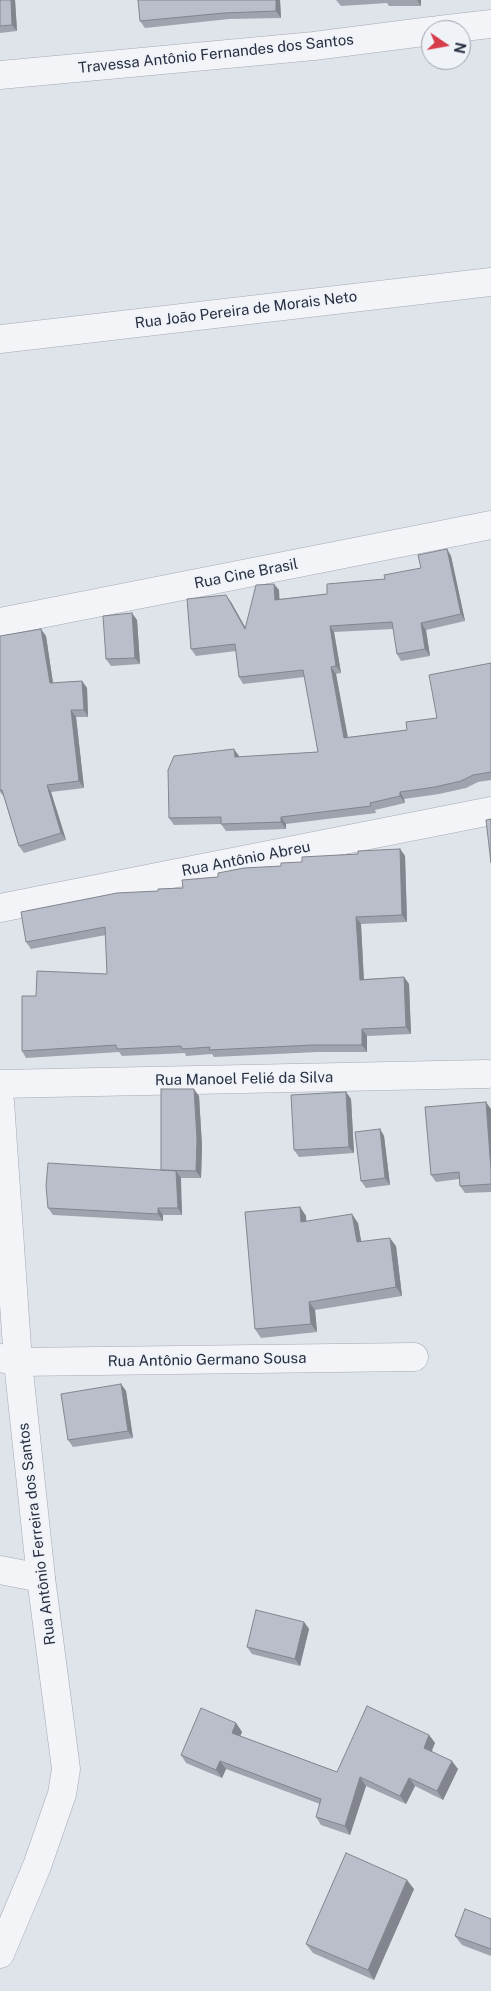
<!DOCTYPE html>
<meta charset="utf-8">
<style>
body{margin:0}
#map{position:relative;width:491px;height:1991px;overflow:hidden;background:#dfe3ea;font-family:"Public Sans",sans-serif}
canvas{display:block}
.north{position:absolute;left:421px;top:20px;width:50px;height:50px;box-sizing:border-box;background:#eff2f7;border:1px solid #9fa4af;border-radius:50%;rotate:102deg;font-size:14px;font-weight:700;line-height:20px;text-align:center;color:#272f42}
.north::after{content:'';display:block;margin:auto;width:18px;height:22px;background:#d73c4a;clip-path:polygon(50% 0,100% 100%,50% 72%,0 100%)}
</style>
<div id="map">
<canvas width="491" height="1991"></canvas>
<div class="north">N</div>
</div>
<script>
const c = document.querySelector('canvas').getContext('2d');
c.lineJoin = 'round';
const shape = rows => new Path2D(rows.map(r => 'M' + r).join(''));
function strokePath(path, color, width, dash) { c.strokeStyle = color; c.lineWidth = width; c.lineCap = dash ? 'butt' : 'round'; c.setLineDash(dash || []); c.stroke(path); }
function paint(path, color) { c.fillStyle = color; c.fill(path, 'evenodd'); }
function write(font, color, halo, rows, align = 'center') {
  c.font = font + ' "Public Sans",sans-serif'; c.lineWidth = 4; c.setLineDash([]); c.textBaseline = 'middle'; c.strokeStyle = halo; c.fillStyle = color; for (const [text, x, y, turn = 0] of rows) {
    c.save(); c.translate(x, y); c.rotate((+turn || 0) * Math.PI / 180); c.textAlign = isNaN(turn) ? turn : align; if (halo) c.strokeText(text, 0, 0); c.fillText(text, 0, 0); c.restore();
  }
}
const minor = shape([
 [439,30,491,24],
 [0,75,314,46,431,31],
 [0,339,491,282],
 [0,622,491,525],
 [0,908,491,811],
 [0,1084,487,1074],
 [0,1358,18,1362,414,1357],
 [0,1570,41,1578]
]);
const tertiary = shape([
 [0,1102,18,1362,41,1578,66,1769,62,1794,37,1866,0,1954]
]);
strokePath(minor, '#a4a9b4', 29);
strokePath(tertiary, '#a4a9b4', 29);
strokePath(minor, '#f2f4f8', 28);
strokePath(tertiary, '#f2f4f8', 28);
paint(shape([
 [0,0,15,0,17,31,0,33],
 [280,0,281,18,229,19,145,28,140,21],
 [336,0,421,0,421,6,389,6,387,3,341,6],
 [447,549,451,556,465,621,426,630,430,656,401,661,397,654,393,629,334,632,341,673,336,674,348,737,407,730,437,718,491,663,491,780,478,782,466,788,439,794,404,799,405,803,375,810,376,813,286,824,286,829,226,831,221,824,174,825,169,818,239,756,239,757,318,752,305,677,243,684,239,677,236,651,196,656,191,649,231,602,245,627,279,590,279,599,327,594,385,579,421,568],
 [137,620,140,664,111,666,106,659],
 [0,636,46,636,53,683,82,681,87,688,88,717,76,717,84,788,51,792,66,840,24,853,19,846,4,797,0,792],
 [400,849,405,856,407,922,361,924,364,979,404,977,409,984,411,1034,367,1036,367,1052,317,1052,214,1057,212,1054,186,1056,185,1053,122,1056,119,1052,26,1058,22,1051,36,996,107,974,106,935,31,949,26,942,158,891,183,888,218,877,281,866,302,862,358,854],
 [346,1092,351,1099,354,1153,299,1157,294,1150],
 [199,1096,202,1146,201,1178,180,1178,182,1215,163,1215,163,1221,53,1215,48,1208,161,1170],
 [491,1109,491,1192,465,1193,460,1186,459,1179,436,1182,431,1175],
 [380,1129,384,1136,390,1185,366,1188,361,1181],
 [300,1207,306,1216,306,1221,358,1223,361,1242,396,1246,402,1296,315,1310,317,1332,261,1338,255,1329],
 [121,1384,126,1391,133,1438,73,1447,68,1440],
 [304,1622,309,1629,300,1666,252,1654,247,1647],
 [236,1723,242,1732,240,1736,337,1772,429,1735,435,1743,432,1751,458,1769,443,1800,415,1786,406,1804,366,1786,350,1835,321,1825,316,1817,320,1804,226,1769,222,1778,186,1763,181,1755],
 [414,1889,374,1980,313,1953,306,1944],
 [491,1919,491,1956,462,1945,455,1936]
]), '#9fa3ae');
paint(shape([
 [11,0,15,0,17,31,12,25],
 [276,0,280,0,281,18,276,11],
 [417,0,421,0,421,6],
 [447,549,451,556,465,621,461,614],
 [274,584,279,590,280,607,275,600],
 [226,595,231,602,250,636,245,629],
 [132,613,137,620,140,664,135,658],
 [421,623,426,630,430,656,425,649],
 [330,626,334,632,341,673,336,666],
 [41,629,46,636,54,690,50,683],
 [331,667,336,674,349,745,344,738],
 [82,681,87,688,88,717,84,710],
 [71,710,76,717,84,788,79,781],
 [234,749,239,756,239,764,235,757],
 [47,785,51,792,66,840,61,833],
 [400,792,404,799,405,803,400,796],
 [281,817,286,824,286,829,281,822],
 [400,849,405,856,407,922,402,915],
 [356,917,361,924,364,986,360,980],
 [404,977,409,984,411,1034,406,1027],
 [362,1029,367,1036,367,1052,362,1045],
 [194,1089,199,1096,202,1146,201,1178,196,1171],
 [346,1092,351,1099,354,1153,349,1147],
 [486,1102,491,1109,491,1170],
 [380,1129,384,1136,390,1185,385,1178],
 [176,1171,181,1178,182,1215,178,1208],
 [300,1207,306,1216,307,1231,301,1222],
 [158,1208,163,1215,163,1221,158,1214],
 [352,1214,358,1223,363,1251,357,1242],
 [390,1238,396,1246,402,1296,396,1287],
 [309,1302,315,1310,317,1332,311,1324],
 [121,1384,126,1391,133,1438,128,1431],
 [304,1622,309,1629,300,1666,295,1659],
 [236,1723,242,1732,238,1741,232,1733],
 [429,1735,435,1743,429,1756,424,1748],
 [220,1761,226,1769,222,1778,216,1770],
 [452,1761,458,1769,443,1800,437,1791],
 [360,1777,366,1786,350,1835,345,1826],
 [409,1778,415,1786,406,1804,400,1796],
 [407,1880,414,1889,374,1980,368,1970]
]), '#82858d');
const building = shape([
 [0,0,11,0,12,25,0,26,0,0],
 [138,0,276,0,276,11,224,13,140,21,138,0],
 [447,549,461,614,421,623,425,649,397,654,392,622,330,626,336,666,331,667,344,738,407,730,406,722,437,718,429,675,491,663,491,772,473,775,461,781,435,787,400,792,400,796,370,803,371,806,281,817,281,822,221,824,221,817,169,818,168,770,174,756,234,749,235,757,318,752,303,670,239,677,235,644,191,649,187,599,226,595,245,629,256,585,274,584,275,600,327,594,327,584,385,579,384,575,421,568,418,555,447,549],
 [132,613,135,658,106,659,103,616,132,613],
 [41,629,50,683,82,681,84,710,71,710,79,781,47,785,61,833,19,846,2,790,0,790,0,636,41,629],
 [491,819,491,863,486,820,491,819],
 [400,849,402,915,356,917,360,980,404,977,406,1027,362,1029,362,1045,313,1045,209,1050,210,1047,182,1049,181,1046,117,1049,116,1045,22,1051,22,996,36,996,37,971,107,974,105,927,26,942,21,912,117,893,158,891,158,889,183,888,182,880,218,877,218,873,244,868,281,866,281,863,302,862,302,857,358,854,358,851,400,849],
 [161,1089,194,1089,197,1139,196,1171,161,1170,176,1171,178,1208,158,1208,158,1214,48,1208,46,1186,48,1163,161,1170,161,1089],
 [346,1092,349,1147,294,1150,291,1095,346,1092],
 [486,1102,491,1170,491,1184,460,1186,459,1172,431,1175,425,1107,486,1102],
 [380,1129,385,1178,361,1181,355,1132,380,1129],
 [300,1207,301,1222,352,1214,357,1242,390,1238,396,1287,309,1302,311,1324,255,1329,245,1212,300,1207],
 [121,1384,128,1431,68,1440,61,1394,121,1384],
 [256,1610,304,1622,295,1659,247,1647,256,1610],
 [367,1706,429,1735,424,1748,452,1761,437,1791,409,1778,400,1796,360,1777,345,1826,316,1817,321,1799,220,1761,216,1770,181,1755,201,1708,236,1723,232,1733,337,1772,367,1706],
 [346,1853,407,1880,368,1970,306,1944,346,1853],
 [465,1909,491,1919,491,1949,455,1936,465,1909]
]);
paint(building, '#b9beca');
strokePath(building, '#82858d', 1);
write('15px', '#272f42', '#eff2f7', [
 ["Travessa Antônio Fernandes dos Santos",216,54,-6],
 ["Rua João Pereira de Morais Neto",246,310,-7],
 ["Rua Cine Brasil",246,574,-11],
 ["Rua Antônio Abreu",246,859,-11],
 ["Rua Manoel Felié da Silva",244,1079,-1],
 ["Rua Antônio Germano Sousa",207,1360,-1],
 ["Rua Antônio Ferreira dos Santos",37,1534,-97]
]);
</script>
